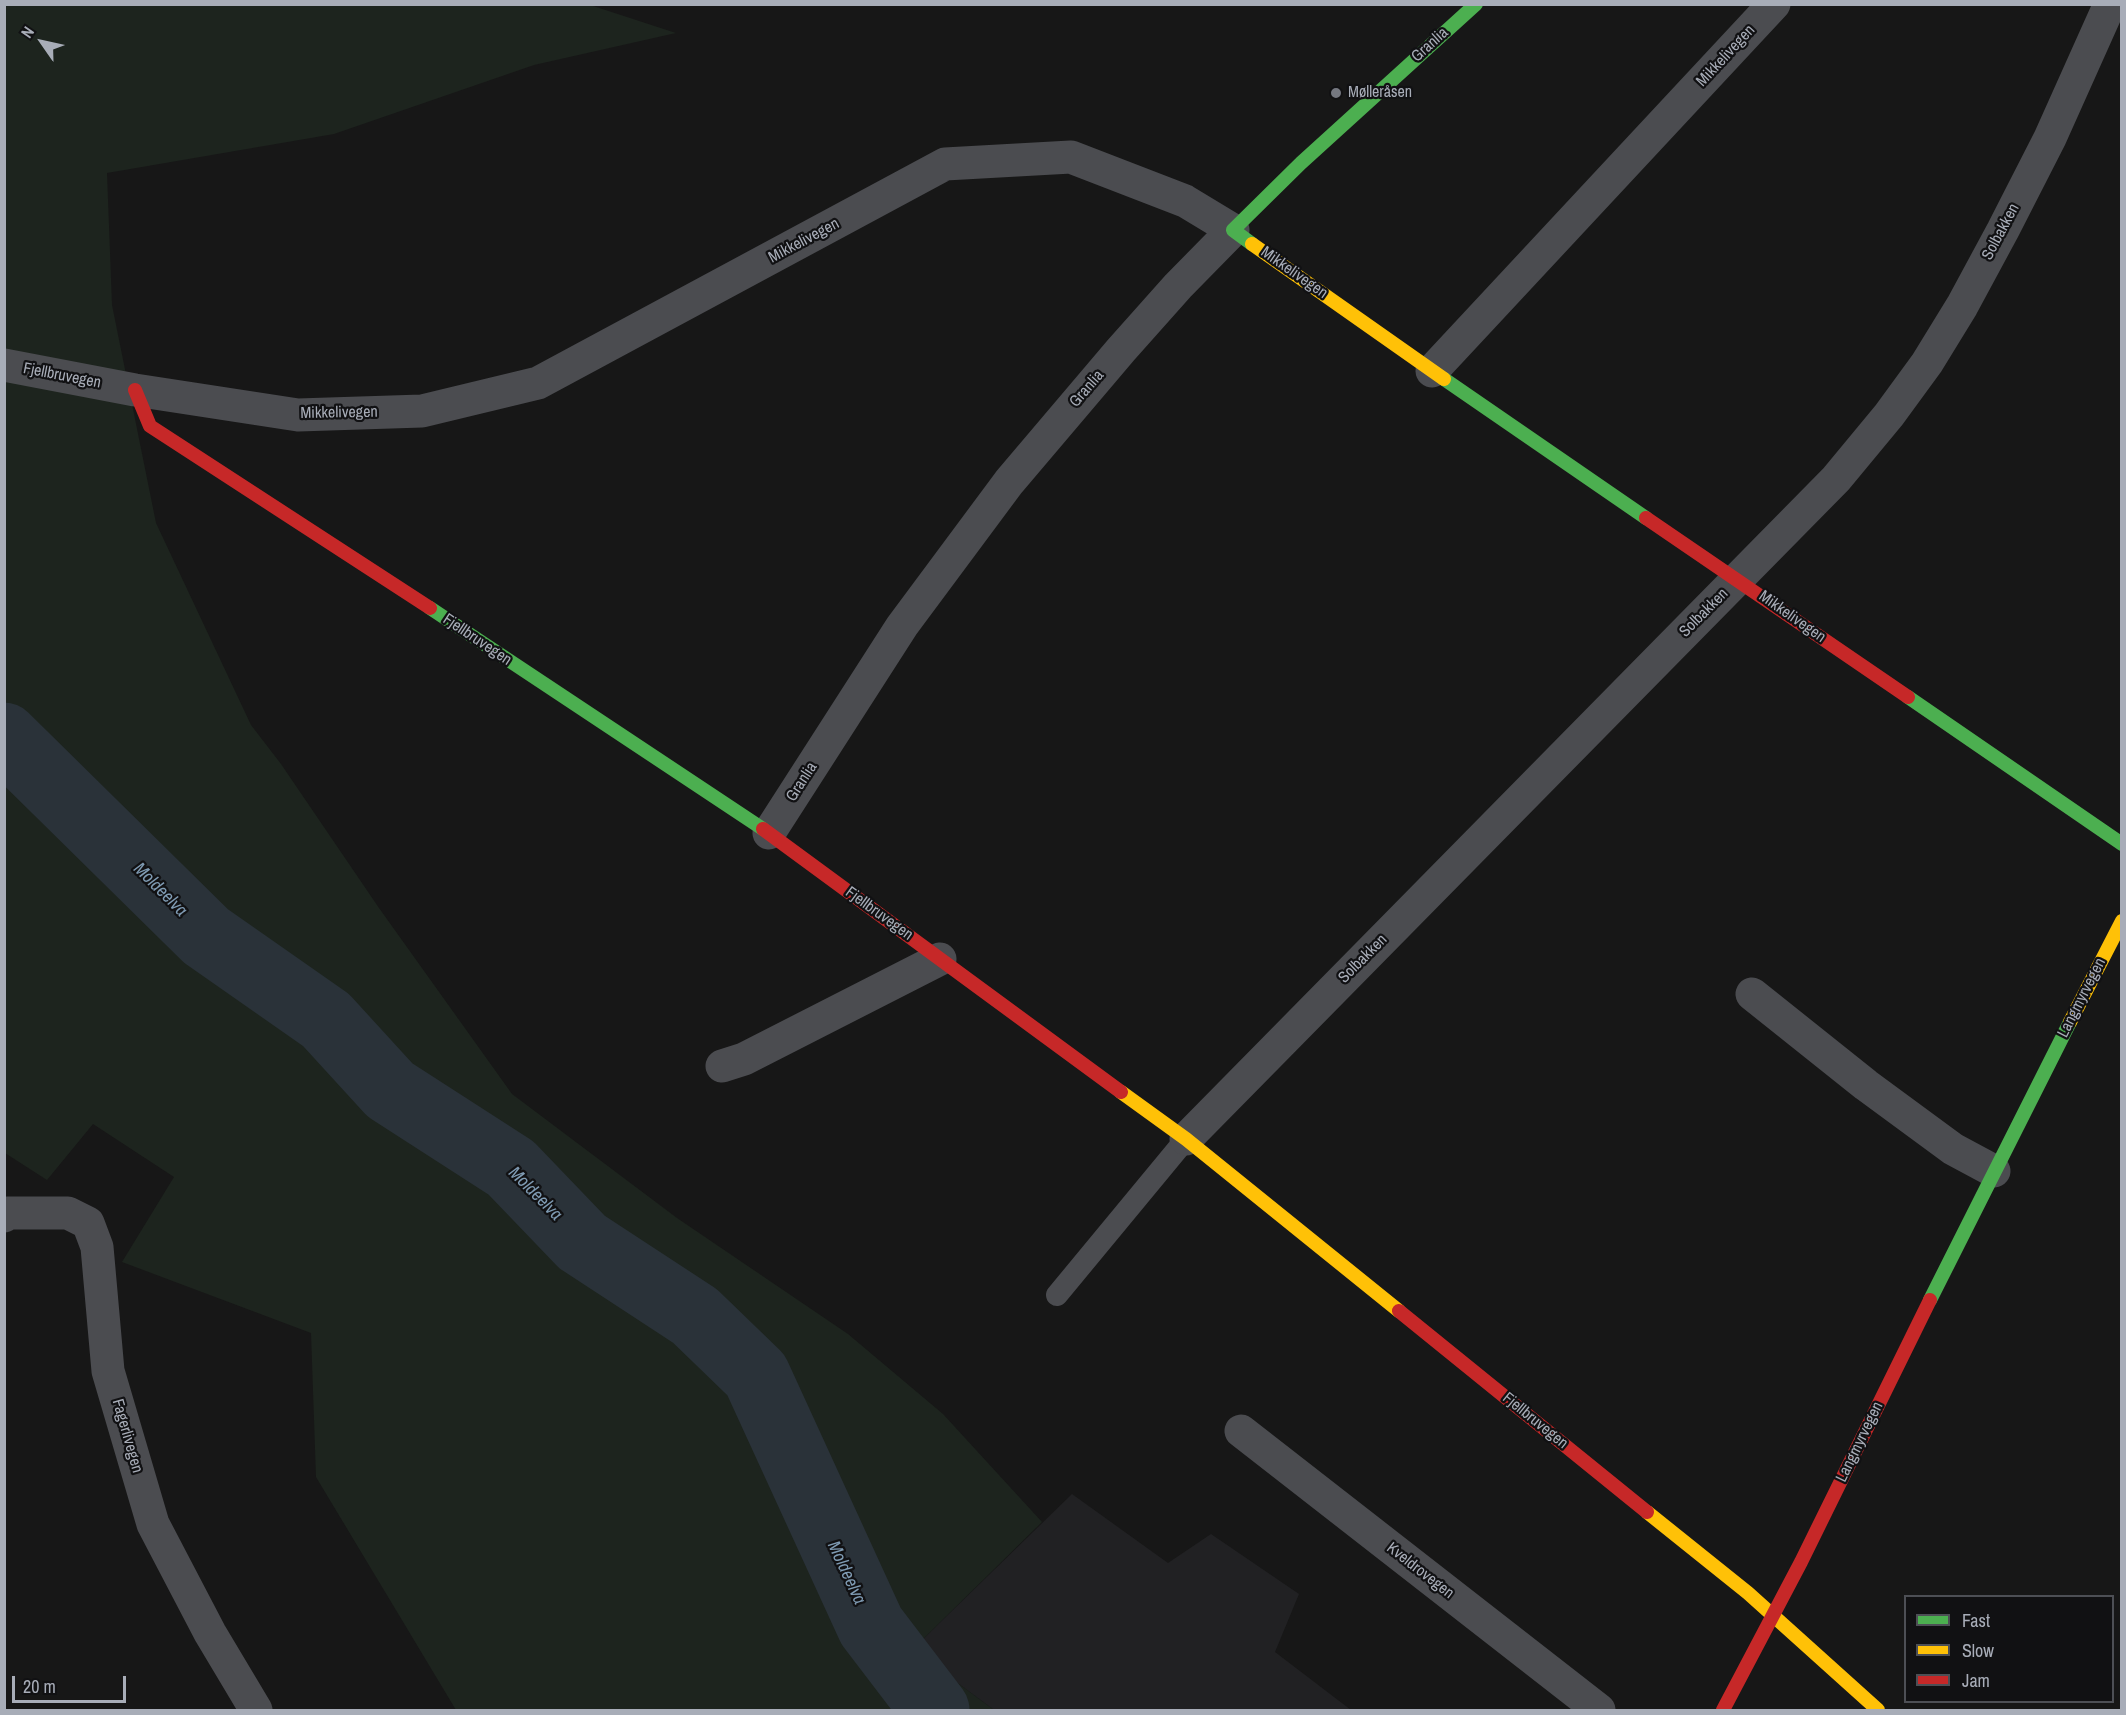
<!DOCTYPE html>
<meta charset="utf-8">
<style>
body{margin:0}
#map{position:relative;width:2126px;height:1715px;overflow:hidden;background:#171717;font-family:"Archivo Narrow",sans-serif}
canvas{display:block}
.frame{position:absolute;inset:0;border:6px solid #a8adb8;pointer-events:none}
.legend{position:absolute;left:1904px;top:1595px;width:210px;height:108px;box-sizing:border-box;background:#111113;border:2px solid #4d4f55;margin:0;padding:8px 10px;list-style:none;font-size:18px;color:#a8adb8}
.legend li{display:flex;align-items:center;gap:12px;height:30px}
.legend b{width:30px;border:2px solid #4d4f55}
.north{position:absolute;left:12px;top:12px;width:60px;height:60px;-webkit-text-stroke:4px #111113;paint-order:stroke;rotate:304deg;font-size:16px;font-weight:700;line-height:24px;text-align:center;color:#a8adb8}
.north::after{content:'';display:block;margin:auto;width:21px;height:27px;background:#a8adb8;clip-path:polygon(50% 0,100% 100%,50% 72%,0 100%)}
.scale{position:absolute;left:12px;top:1676px;width:114px;height:27px;box-sizing:border-box;border:3px solid #a8adb8;border-top:0;padding-left:8px;font-size:18px;line-height:21px;white-space:nowrap;color:#a8adb8;-webkit-text-stroke:4px #111113;paint-order:stroke}
</style>
<div id="map">
<canvas width="2126" height="1715"></canvas>
<div class="frame"></div>
<ul class="legend">
<li><b style="height:8px;background:#4caf50"></b>Fast</li>
<li><b style="height:8px;background:#ffc107"></b>Slow</li>
<li><b style="height:8px;background:#c62828"></b>Jam</li>
</ul>
<div class="north">N</div>
<div class="scale">20 m</div>
</div>
<script>
const c = document.querySelector('canvas').getContext('2d');
c.lineJoin = 'round';
function paint(path, color) { c.fillStyle = color; c.fill(path, 'evenodd'); }
const shape = rows => new Path2D(rows.map(r => 'M' + r).join(''));
function strokePath(path, color, width, dash) { c.strokeStyle = color; c.lineWidth = width; c.lineCap = dash ? 'butt' : 'round'; c.setLineDash(dash || []); c.stroke(path); }
function write(font, color, halo, rows, align = 'center') {
  c.font = font + ' "Archivo Narrow",sans-serif'; c.lineWidth = 4.5; c.setLineDash([]); c.textBaseline = 'middle'; c.strokeStyle = halo; c.fillStyle = color; for (const [text, x, y, turn = 0] of rows) {
    c.save(); c.translate(x, y); c.rotate((+turn || 0) * Math.PI / 180); c.textAlign = isNaN(turn) ? turn : align; if (halo) c.strokeText(text, 0, 0); c.fillText(text, 0, 0); c.restore();
  }
}
paint(shape([
 [1072,1494,1168,1563,1211,1534,1299,1594,1275,1652,1351,1710,994,1710,928,1661,919,1643]
]), '#212123');
paint(shape([
 [587,4,676,33,534,65,334,134,107,173,112,305,156,523,251,725,281,764,379,908,512,1094,677,1218,848,1334,943,1414,1042,1522,919,1643,928,1661,994,1710,456,1710,316,1477,311,1333,122,1262,174,1177,93,1124,47,1180,5,1153,4,5]
]), '#1d241e');
strokePath(shape([
 [4,737,206,936,326,1020,390,1090,511,1168,582,1242,695,1316,756,1375,871,1626,935,1710]
]), '#2a3239', 69);
strokePath(shape([
 [1057,1295,1186,1139]
]), '#4b4c50', 22);
strokePath(shape([
 [4,365,135,390,298,415,422,411,538,383,945,164,1071,157,1185,201,1233,230,1178,286,1121,350,1009,482,902,626,769,833],
 [1432,371,1774,4],
 [1752,994,1866,1085,1953,1149,1994,1171],
 [722,1066,744,1059,940,959],
 [1186,1139,1836,479,1889,415,1927,363,1962,306,2003,230,2050,138,2110,4],
 [4,1216,7,1213,68,1213,88,1223,97,1247,108,1371,153,1524,210,1633,256,1710],
 [1241,1431,1599,1710]
]), '#4b4c50', 33);
strokePath(shape([
 [1252,244,1233,230,1301,163,1476,4],
 [1444,379,1646,518],
 [430,608,763,829],
 [1908,697,2122,844],
 [1930,1300,2070,1022]
]), '#4caf50', 14);
strokePath(shape([
 [1252,244,1444,379],
 [2070,1022,2122,921],
 [1121,1092,1186,1139,1399,1311],
 [1647,1512,1748,1593,1878,1710]
]), '#ffc107', 14);
strokePath(shape([
 [135,390,150,426,430,608],
 [1646,518,1908,697],
 [763,829,1121,1092],
 [1399,1311,1647,1512],
 [1723,1710,1801,1562,1930,1300]
]), '#c62828', 14);
for (const [x, y, r, color] of [
 [1336,93,6,"#757880"]
]) { const dot = new Path2D(); dot.arc(x, y, r, 0, 2 * Math.PI); c.fillStyle = color; c.fill(dot); strokePath(dot, '#111113', 2); }
write('16px', '#a8adb8', '#111113', [
 ["Granlia",1430,45,-42],
 ["Mikkelivegen",1726,56,-47],
 ["Solbakken",2001,232,-62],
 ["Mikkelivegen",804,241,-28],
 ["Mikkelivegen",1294,273,35],
 ["Fjellbruvegen",62,376,11],
 ["Granlia",1087,389,-49],
 ["Mikkelivegen",339,413,-1],
 ["Solbakken",1704,613,-45],
 ["Mikkelivegen",1792,617,35],
 ["Fjellbruvegen",477,640,34],
 ["Granlia",802,782,-57],
 ["Fjellbruvegen",879,914,36],
 ["Solbakken",1363,959,-45],
 ["Langmyrvegen",2082,998,-63],
 ["Fjellbruvegen",1535,1421,39],
 ["Fagerlivegen",127,1436,74],
 ["Langmyrvegen",1860,1442,-64],
 ["Kveldrovegen",1420,1571,38]
]);
write('16px', '#a8adb8', '#111113', [
 ["Mølleråsen",1348,93]
], 'left');
write('italic 18px', '#7f9bb3', '#111113', [
 ["Moldeelva",160,890,45],
 ["Moldeelva",535,1194,45],
 ["Moldeelva",846,1573,65]
]);
</script>
